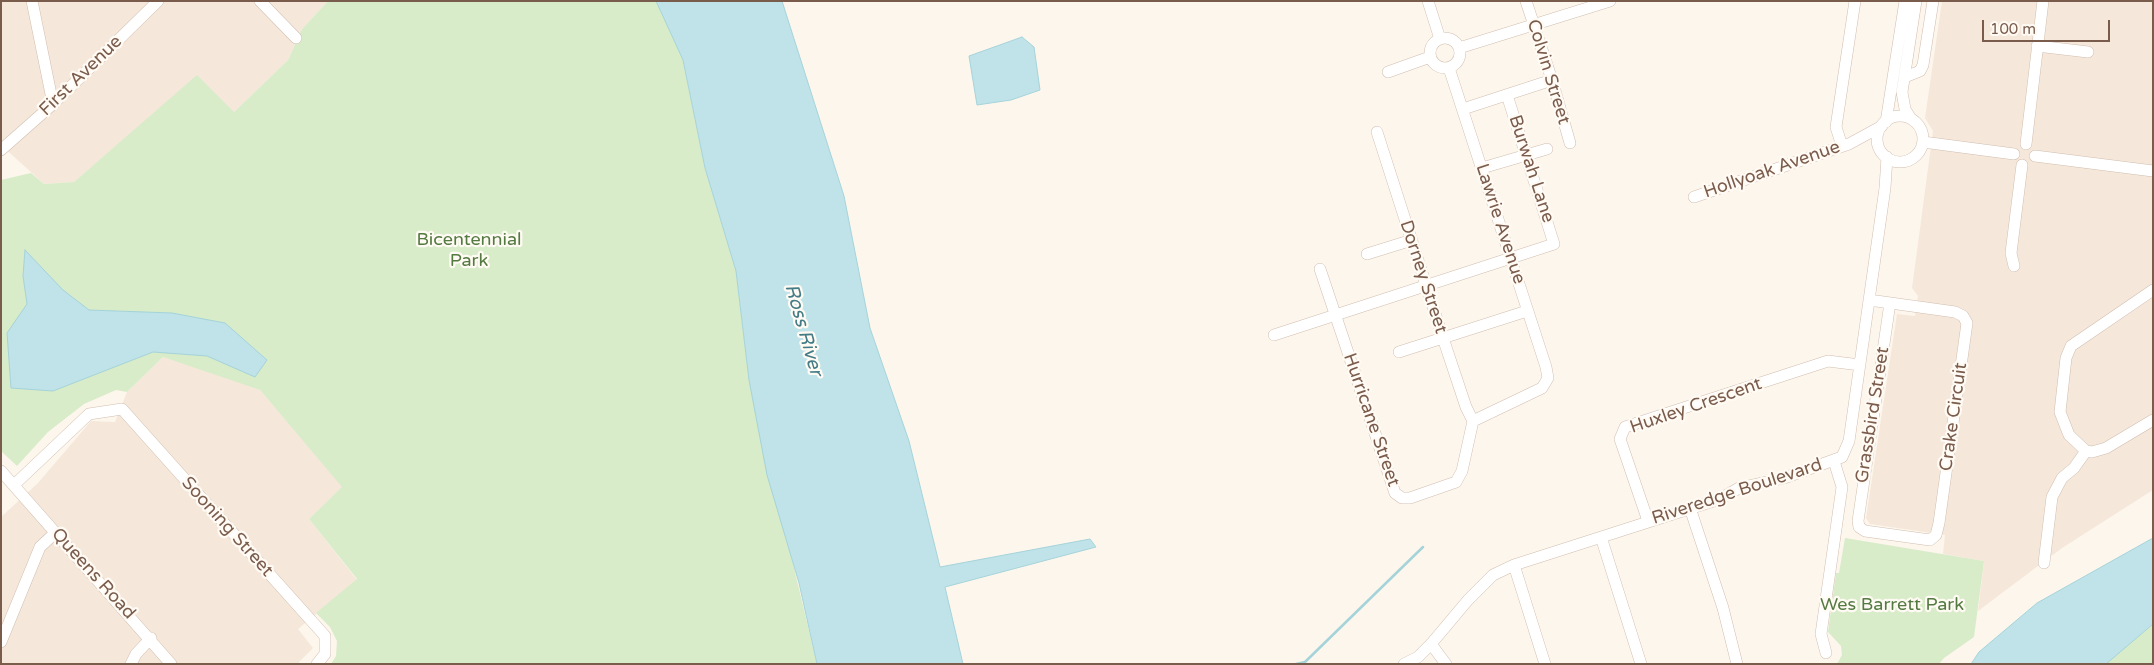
<!DOCTYPE html>
<style>
body{margin:0}
#map{position:relative;width:2154px;height:665px;overflow:hidden;background:#fdf6ec;font-family:"Varela Round",sans-serif}
canvas{display:block}
.frame{position:absolute;inset:0;border:2px solid #7a5c4d;pointer-events:none}
.scale{position:absolute;left:1982px;top:20px;width:128px;height:22px;box-sizing:border-box;border:2px solid #7a5c4d;border-top:0;padding-left:6px;font-size:15px;line-height:18px;white-space:nowrap;color:#7a5c4d;-webkit-text-stroke:4px #fffaf3;paint-order:stroke}
</style>
<div id="map">
<canvas width="2154" height="665"></canvas>
<div class="frame"></div>
<div class="scale">100 m</div>
</div>
<script>
const c = document.querySelector('canvas').getContext('2d');
c.lineJoin = 'round';
function paint(path, color) { c.fillStyle = color; c.fill(path, 'evenodd'); }
const shape = rows => new Path2D(rows.map(r => 'M' + r).join(''));
function strokePath(path, color, width, dash) { c.strokeStyle = color; c.lineWidth = width; c.lineCap = dash ? 'butt' : 'round'; c.setLineDash(dash || []); c.stroke(path); }
function write(font, color, halo, rows, align = 'center') {
  c.font = font + ' "Varela Round",sans-serif'; c.lineWidth = 4.5; c.setLineDash([]); c.textBaseline = 'middle'; c.strokeStyle = halo; c.fillStyle = color; for (const [text, x, y, turn = 0] of rows) {
    c.save(); c.translate(x, y); c.rotate((+turn || 0) * Math.PI / 180); c.textAlign = isNaN(turn) ? turn : align; if (halo) c.strokeText(text, 0, 0); c.fillText(text, 0, 0); c.restore();
  }
}
paint(shape([
 [1,1,328,1,302,29,288,60,234,112,149,119,74,182,44,184,1,145],
 [1942,1,2153,1,2153,490,2062,548,1978,611,1984,561,1943,554,1945,535,1870,524,1866,518,1897,314,1915,316,1918,296,1912,288,1933,131,1925,118],
 [163,357,222,375,260,390,343,487,309,519,357,580,298,629,313,648,299,662,300,664,1,664,1,517,38,483,91,421,115,422,127,392]
]), '#f5e8da');
paint(shape([
 [328,1,656,1,683,60,705,168,736,271,749,380,817,664,331,664,336,656,337,641,330,627,316,613,357,579,309,519,342,487,260,390,163,357,127,392,116,390,84,404,48,432,17,466,1,451,1,180,31,173,44,184,74,182,197,75,234,112,288,60,302,29],
 [1845,538,1984,561,1974,637,1944,658,1939,664,1837,664,1842,655,1841,646,1828,632,1836,573,1839,573],
 [2153,624,2153,664,2106,664,2108,661]
]), '#d8ecc9');
const water = shape([
 [656,1,782,1,844,196,870,328,909,441,940,567,1090,539,1096,547,945,587,963,664,817,664,799,583,767,475,749,380,736,271,705,168,683,60,656,1],
 [1022,37,1034,47,1040,90,1011,100,977,105,969,56,1022,37],
 [25,250,63,290,89,310,172,313,225,323,267,360,255,377,207,356,153,352,53,391,11,388,7,333,27,304,23,276,25,250],
 [2153,538,2153,624,2106,664,1971,664,1979,652,2037,603,2153,538]
]);
paint(water, '#bfe3e8');
strokePath(water, '#a5d3da', 1);
strokePath(shape([
 [1296,664,1305,662,1423,547]
]), '#a5d3da', 2.5);
const minor = shape([
 [32,1,53,104],
 [260,1,296,38],
 [1428,1,1440,39],
 [1526,1,1552,80,1570,143],
 '1430 53a15 15 0 1 1 30 0a15 15 0 1 1-30 0Z',
 [2037,46,2088,52],
 [1459,48,1610,1],
 [1388,72,1430,57],
 [1905,77,1920,71,1923,65,1933,1],
 [1463,109,1552,80],
 '1877 139a23 23 0 1 1 46 0a23 23 0 1 1-46 0Z',
 [1911,119,1905,109,1902,92,1916,1],
 [1886,122,1905,1],
 [1377,132,1443,338,1466,407,1473,421],
 [1923,142,2014,154],
 [2026,144,2043,1],
 [1842,146,1836,127,1855,1],
 [1,150,53,104,158,1],
 [2035,156,2153,171],
 [1482,168,1547,149],
 [1694,197,1849,144,1882,126],
 [1367,254,1412,240],
 [2014,266,2011,253,2022,165],
 [1320,269,1395,493,1402,498,1410,498,1456,482,1462,471,1473,421,1542,388,1548,378,1546,367,1449,68],
 [2153,290,2071,346,2066,358,2060,412,2069,435,2086,451,2092,452,2106,448,2153,420],
 [1869,300,1955,312,1963,316,1967,323,1939,523,1936,535,1930,540,1865,531,1859,527,1858,521,1890,303],
 [1274,335,1554,244,1507,95],
 [1399,352,1527,311],
 [1,471,171,664],
 [14,485,89,414,122,409,325,636,325,654,317,664],
 [1690,508,1723,608,1737,664],
 [1648,521,1620,439,1625,427,1828,361,1860,365],
 [1601,537,1641,664],
 [2044,563,2052,497,2062,478,2074,468,2086,451],
 [1514,565,1545,664],
 [1,642,40,547,55,533],
 [1431,644,1446,664],
 [1826,653,1821,634,1842,487,1834,461],
 [131,664,136,654,151,638],
 [1404,664,1418,657,1431,644,1468,600,1493,575,1514,565,1720,499,1739,488,1784,478,1842,457,1849,441,1885,188,1887,157]
]);
strokePath(minor, '#d1beb0', 12);
strokePath(minor, '#fff', 11);
write('18px', '#7a5c4d', '#fffaf3', [
 ["Colvin Street",1548,72,73],
 ["First Avenue",81,76,-44],
 ["Burwah Lane",1531,169,72],
 ["Hollyoak Avenue",1772,170,-19],
 ["Lawrie Avenue",1500,224,72],
 ["Dorney Street",1423,277,72],
 ["Huxley Crescent",1696,406,-19],
 ["Grassbird Street",1873,415,-81],
 ["Crake Circuit",1954,417,-82],
 ["Hurricane Street",1371,420,71],
 ["Riveredge Boulevard",1737,492,-18],
 ["Sooning Street",227,527,48],
 ["Queens Road",93,574,48]
]);
write('18px', '#537a41', '#fffaf3', [
 ["Bicentennial",469,240],
 ["Park",469,261],
 ["Wes Barrett Park",1892,605]
]);
write('italic 19px', '#437c86', '#fffaf3', [
 ["Ross River",803,330,74]
]);
</script>
